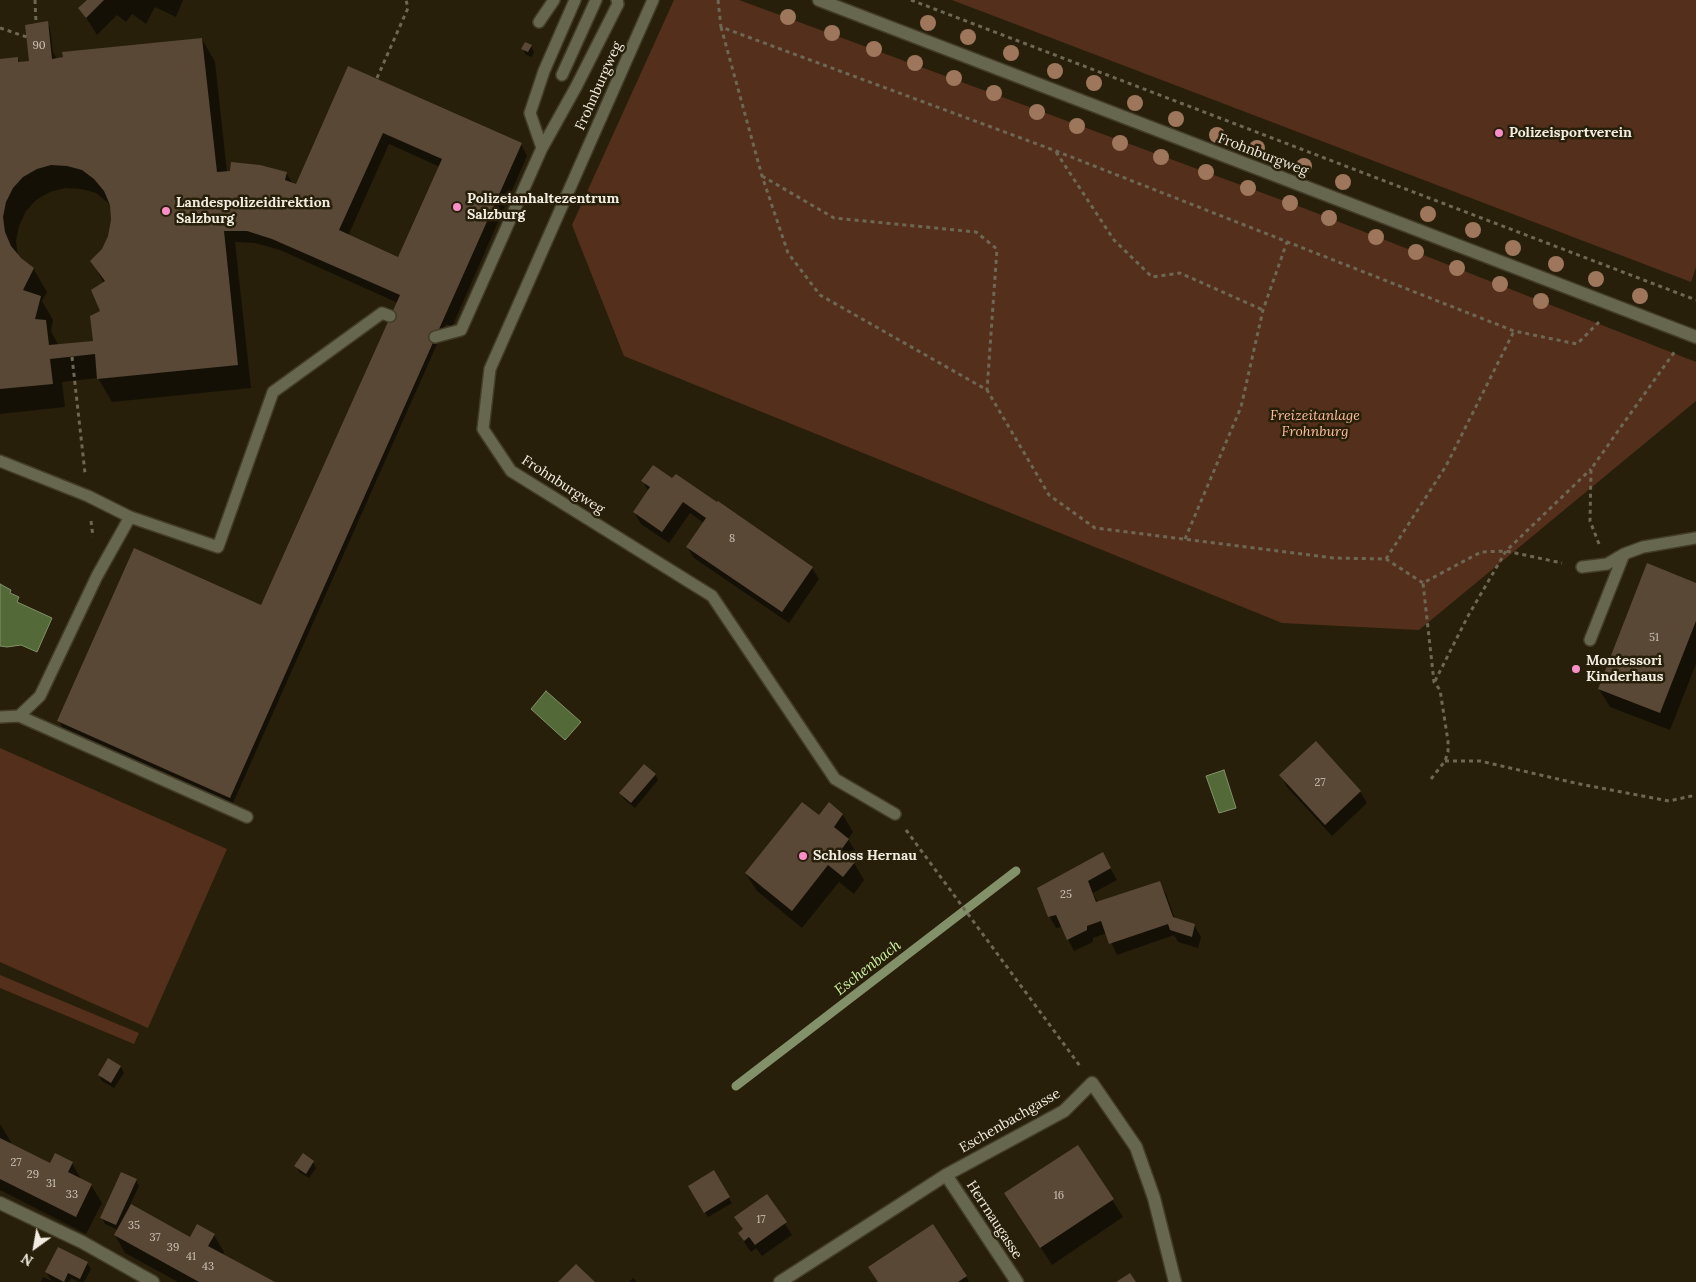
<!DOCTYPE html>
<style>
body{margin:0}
#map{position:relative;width:1696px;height:1282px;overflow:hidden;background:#271f0a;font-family:Lora,serif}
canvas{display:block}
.north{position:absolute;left:10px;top:1222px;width:50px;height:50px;-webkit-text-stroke:4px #271f0a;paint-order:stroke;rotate:212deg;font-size:14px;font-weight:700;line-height:20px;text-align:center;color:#f2ede0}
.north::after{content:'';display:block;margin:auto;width:18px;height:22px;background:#f2ede0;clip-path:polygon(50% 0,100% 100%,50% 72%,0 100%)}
</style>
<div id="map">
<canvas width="1696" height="1282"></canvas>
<div class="north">N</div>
</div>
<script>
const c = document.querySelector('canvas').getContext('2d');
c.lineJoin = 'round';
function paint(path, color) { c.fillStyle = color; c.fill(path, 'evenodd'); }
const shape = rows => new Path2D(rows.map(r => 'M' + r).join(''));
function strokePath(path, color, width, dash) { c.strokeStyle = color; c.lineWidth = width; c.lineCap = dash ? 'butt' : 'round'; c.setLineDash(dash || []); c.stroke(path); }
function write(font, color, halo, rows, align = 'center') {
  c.font = font + ' Lora,serif'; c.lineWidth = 5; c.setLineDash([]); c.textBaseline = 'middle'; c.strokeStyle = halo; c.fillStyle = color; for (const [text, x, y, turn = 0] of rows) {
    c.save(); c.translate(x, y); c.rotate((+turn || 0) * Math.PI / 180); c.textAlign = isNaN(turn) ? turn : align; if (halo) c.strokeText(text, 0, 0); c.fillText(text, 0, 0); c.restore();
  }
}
paint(shape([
 [674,0,739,0,1306,209,1696,362,1696,401,1419,630,1282,623,624,356,572,225],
 [952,0,1696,0,1696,267,1691,282],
 [0,748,227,849,148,1028,0,962],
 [0,975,139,1033,134,1044,0,988]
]), '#54301c');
const water = shape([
 [0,584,11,590,10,593,19,597,17,602,52,618,37,652,21,645,7,647,0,646,0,584],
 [546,691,581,722,565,740,531,709,546,691],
 [1224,770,1236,808,1219,813,1206,776,1224,770]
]);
paint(water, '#536937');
strokePath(water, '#83916a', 1);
paint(shape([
 [88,0,183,0,176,17,155,7,146,24,132,14,126,22,117,15,97,35,80,8],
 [47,23,50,28,53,52,57,59,202,39,215,62,227,172,286,173,293,184,297,186,349,68,521,144,527,156,452,327,446,324,233,803,62,727,59,721,262,607,398,303,280,250,255,243,235,242,251,388,112,402,98,378,62,382,65,407,0,414,0,60,17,58,20,63,31,62],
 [389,144,440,167,399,258,348,236],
 [65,188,81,189,96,193,111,205,112,220,110,236,103,250,92,262,104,283,102,312,95,342,59,346,51,331,53,320,42,301,47,292,33,268,18,256,16,241,19,226,26,211,36,200,50,192],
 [531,46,534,52,532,57,526,55,523,49],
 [643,481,812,568,819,579,789,623,694,558,687,547,704,523,690,513,669,543,641,524,634,512,648,491],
 [1696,584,1696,664,1670,730,1610,707,1599,689],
 [655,774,658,780,635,808,624,799,621,793],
 [1281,775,1360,791,1367,803,1332,836,1287,787],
 [829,804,843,815,853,832,848,839,859,857,854,863,864,880,854,894,839,882,802,928,757,891,746,874,819,817],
 [1109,866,1117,880,1093,893,1098,903,1159,883,1166,894,1175,919,1194,925,1201,937,1198,948,1178,942,1174,935,1117,955,1107,933,1093,938,1093,942,1074,951,1062,927,1056,928,1049,916,1038,888],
 [108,1060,121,1067,124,1073,114,1088,102,1081,99,1075],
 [0,1124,11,1142,10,1144,50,1165,72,1163,82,1181,91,1185,102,1203,86,1234,0,1190],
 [1078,1146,1123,1217,1052,1265,1006,1194],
 [313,1162,316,1168,309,1178,299,1172,296,1166],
 [713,1172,732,1203,708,1217,690,1187],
 [136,1180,139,1186,130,1205,191,1238,214,1235,224,1252,223,1255,272,1282,178,1282,125,1253,115,1235,118,1230,105,1224,102,1218],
 [767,1196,792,1235,762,1256,756,1248,751,1252,746,1245,740,1234,744,1231,736,1218],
 [58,1248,87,1263,91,1269,84,1282,79,1282,71,1278,69,1282,41,1282,43,1277,52,1281,46,1272],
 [966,1276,969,1282,879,1282],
 [633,1278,637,1282,629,1282]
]), '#0007');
strokePath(shape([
 [736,1086,1016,871]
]), '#83916a', 9);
paint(shape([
 [87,0,104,0,86,18,78,8],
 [48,21,52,59,63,57,62,52,202,38,217,172,230,171,231,162,260,165,287,172,285,180,296,184,348,66,522,143,230,798,57,721,134,548,261,605,400,295,272,239,247,231,224,231,238,365,97,379,95,354,50,359,53,384,0,389,0,59,18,57,18,62,29,61,25,25],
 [383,133,442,159,398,257,339,230],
 [51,165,67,166,82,170,94,179,104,191,110,205,111,220,108,236,102,249,90,261,105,281,91,290,100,311,90,316,93,341,49,345,46,320,35,319,41,296,23,290,34,268,21,258,11,246,5,232,3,217,6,202,13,188,23,177,37,169],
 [525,42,532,45,528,52,521,49],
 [653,465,672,478,676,474,717,502,718,501,813,567,782,612,686,547,706,518,683,502,662,532,633,512,650,487,641,481],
 [1647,563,1696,583,1696,621,1660,713,1598,689],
 [1316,741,1361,791,1325,825,1279,775],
 [644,764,656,774,631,803,619,793],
 [802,802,819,815,829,802,843,814,834,827,849,839,841,850,855,862,843,877,828,865,792,911,745,873],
 [1103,852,1111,868,1088,881,1096,902,1160,881,1173,917,1195,924,1192,937,1170,930,1168,924,1109,944,1101,921,1087,926,1087,930,1067,940,1056,915,1048,917,1037,888],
 [108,1058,121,1066,111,1083,98,1075],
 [0,1138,50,1163,55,1153,73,1162,68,1172,92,1184,76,1217,0,1179],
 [1078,1145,1114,1199,1040,1248,1004,1193],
 [303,1153,314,1161,306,1174,294,1166],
 [714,1170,730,1197,704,1213,688,1186],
 [121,1172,137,1179,116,1225,100,1218],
 [767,1194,787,1222,755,1245,749,1237,744,1241,738,1233,743,1229,734,1217],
 [131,1204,190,1237,197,1224,215,1234,208,1246,275,1282,199,1282,114,1235],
 [933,1224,967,1276,958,1282,878,1282,868,1267],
 [58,1247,88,1262,80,1279,68,1273,64,1282,45,1272],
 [576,1264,595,1282,558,1282],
 [1130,1273,1136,1282,1116,1282]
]), '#594836');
const lane = shape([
 [653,0,490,369,483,429,511,471,712,596,835,779,895,814],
 [539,22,554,0],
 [562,75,596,0],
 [542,148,530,113,544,71,575,0],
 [435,337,461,330,542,148,576,87,618,4,617,0],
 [0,461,88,496,130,517],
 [1582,567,1607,564,1624,554,1643,547,1696,538],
 [1590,640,1624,554],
 [19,716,247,817],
 [0,717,19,716,40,696,97,576,130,517,218,547,273,392,382,313,390,316]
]);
const street = shape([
 [819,0,1696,337],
 [946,1175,1017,1282],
 [0,1203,82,1242,153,1282],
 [780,1282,946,1175,1064,1111,1092,1083,1136,1147,1154,1198,1175,1282]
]);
strokePath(lane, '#433c28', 14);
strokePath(street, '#433c28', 15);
strokePath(shape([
 [35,0,36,23],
 [718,0,721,27,1056,151,1514,331,1577,344,1599,322],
 [911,0,1696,300],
 [721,27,762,176,788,253,820,295,987,390,1049,495,1095,528,1333,558,1386,559,1423,583],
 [0,28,27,37],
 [377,78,408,8,406,0],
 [1056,152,1114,240,1152,277,1180,273,1263,310],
 [762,176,834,218,976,232,997,249,987,390],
 [72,357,85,473],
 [91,521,93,537],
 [1185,539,1241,407,1263,310,1287,242],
 [1599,544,1590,521,1591,469,1675,351],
 [1386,559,1446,466,1514,331],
 [1435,681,1468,616,1506,551,1591,469],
 [1445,761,1480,761,1575,783,1669,801,1696,795],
 [1431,779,1445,761,1448,752,1448,741,1440,690,1434,682,1423,583,1481,552,1506,551,1562,563],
 [906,830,1080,1066]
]), '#6e6754', 3, [4, 4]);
strokePath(lane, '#676750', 11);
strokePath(street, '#676750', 12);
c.fillStyle = '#9e765b';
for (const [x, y] of [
 [788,17],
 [928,23],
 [832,33],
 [968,37],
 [874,49],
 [1011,53],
 [915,63],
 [1055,71],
 [954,78],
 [1094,83],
 [994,93],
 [1135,103],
 [1037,112],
 [1176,119],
 [1077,126],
 [1217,135],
 [1120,143],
 [1257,148],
 [1161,157],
 [1304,166],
 [1206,172],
 [1343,182],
 [1248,188],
 [1290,203],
 [1428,214],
 [1329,218],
 [1473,230],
 [1376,237],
 [1513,248],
 [1416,252],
 [1556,264],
 [1457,268],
 [1596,279],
 [1500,284],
 [1640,296],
 [1541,301]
]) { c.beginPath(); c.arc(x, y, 8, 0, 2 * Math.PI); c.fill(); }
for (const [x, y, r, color] of [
 [1499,133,5,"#fa8fc8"],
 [457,207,5,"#fa8fc8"],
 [166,211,5,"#fa8fc8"],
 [1576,669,5,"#fa8fc8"],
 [803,856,5,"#fa8fc8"]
]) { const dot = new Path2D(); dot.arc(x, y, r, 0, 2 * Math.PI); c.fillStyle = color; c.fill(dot); strokePath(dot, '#271f0a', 2); }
write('11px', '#ccc4b6', null, [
 ["90",39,46],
 ["8",732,539],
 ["51",1654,638],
 ["27",1320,783],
 ["25",1066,895],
 ["27",16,1163],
 ["29",33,1175],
 ["31",51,1184],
 ["33",72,1195],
 ["16",1059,1196],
 ["17",761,1220],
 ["35",134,1226],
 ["37",155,1238],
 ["39",173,1248],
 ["41",191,1257],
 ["43",208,1267]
]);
write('14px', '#f2ede0', '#271f0a', [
 ["Frohnburgweg",599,86,-66],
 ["Frohnburgweg",1263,155,21],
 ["Frohnburgweg",563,485,33],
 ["Eschenbachgasse",1010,1121,-30],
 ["Herrnaugasse",994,1220,57]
]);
write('bold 14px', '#f2ede0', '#271f0a', [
 ["Polizeisportverein",1509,133],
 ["Polizeianhaltezentrum",467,199],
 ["Salzburg",467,215],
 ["Landespolizeidirektion",176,203],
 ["Salzburg",176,219],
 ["Montessori",1586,661],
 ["Kinderhaus",1586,677],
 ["Schloss Hernau",813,856]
], 'left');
write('italic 14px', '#ffbe9d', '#271f0a', [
 ["Freizeitanlage",1315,416],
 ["Frohnburg",1315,432]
]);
write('italic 15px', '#ccf1a3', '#271f0a', [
 ["Eschenbach",868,968,-38]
]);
</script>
